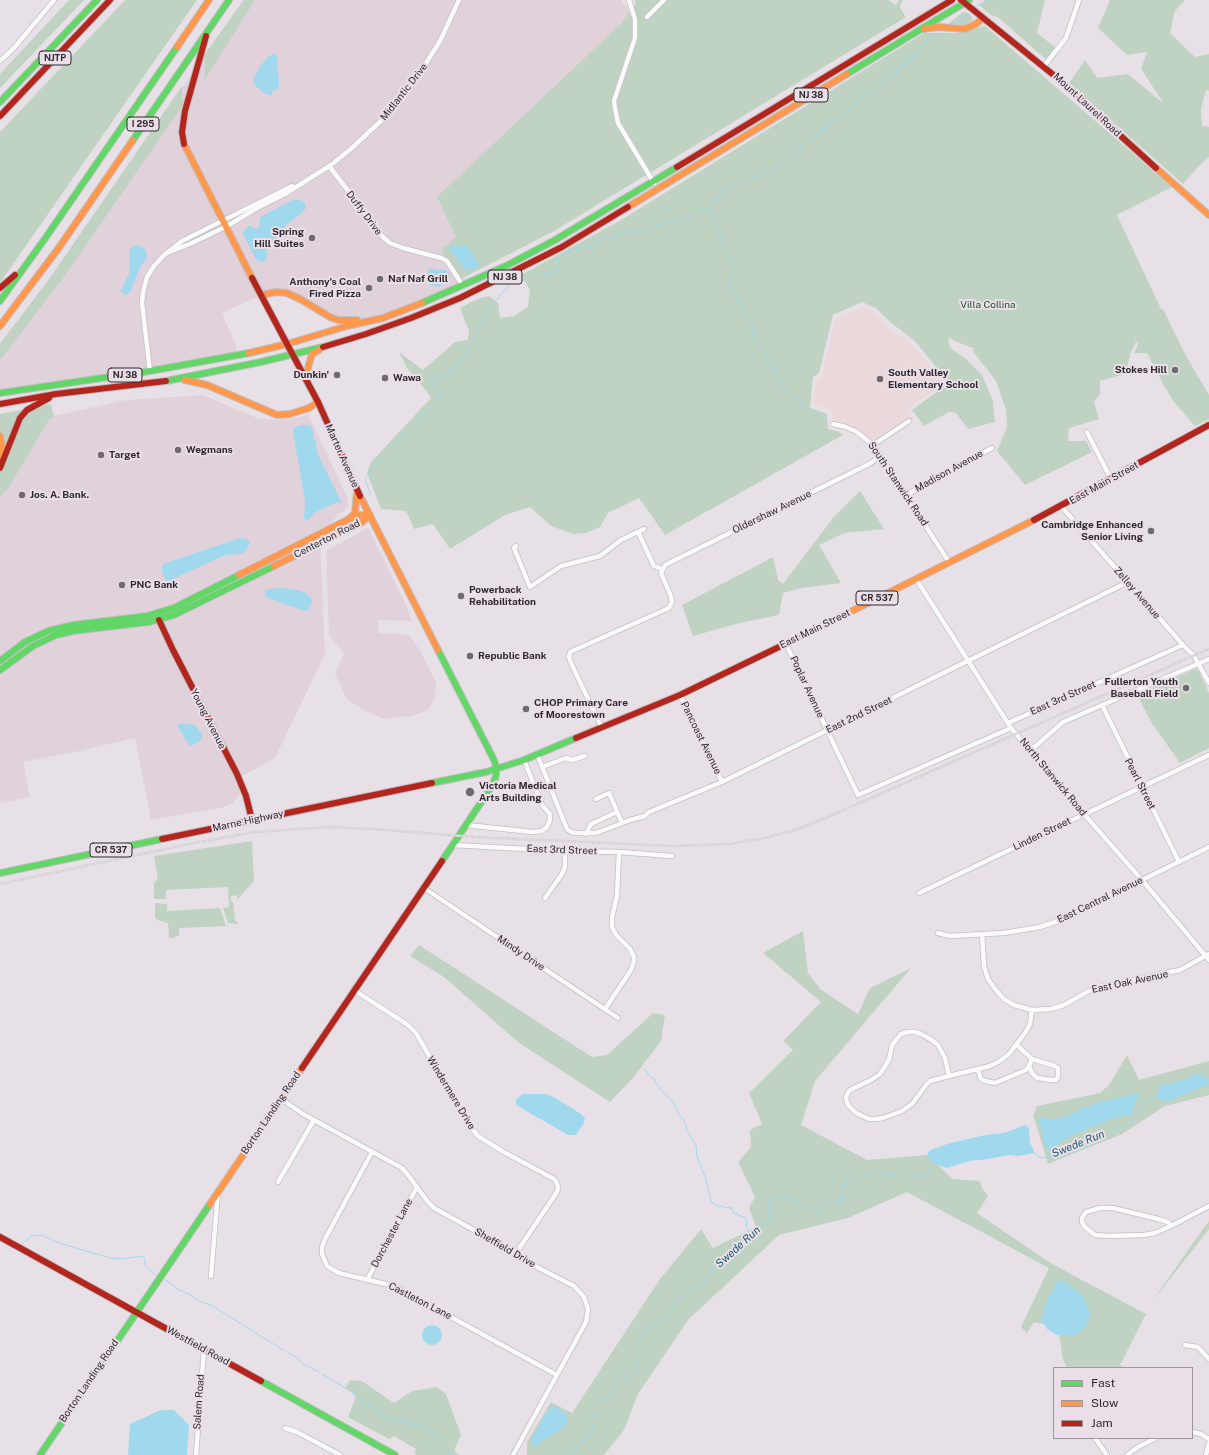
<!DOCTYPE html>
<style>
body{margin:0}
#map{position:relative;width:1209px;height:1455px;overflow:hidden;background:#e7e1e7;font-family:"Public Sans",sans-serif}
canvas{display:block}
.legend{position:absolute;left:1053px;top:1367px;width:140px;height:72px;box-sizing:border-box;background:#eadee9;border:1px solid #9f969e;margin:0;padding:5px 7px;list-style:none;font-size:12px;color:#2e2a2e}
.legend li{display:flex;align-items:center;gap:8px;height:20px}
.legend b{width:20px;border:1px solid #9f969e}
</style>
<div id="map">
<canvas width="1209" height="1455"></canvas>
<ul class="legend">
<li><b style="height:5px;background:#63d668"></b>Fast</li>
<li><b style="height:5px;background:#ff974d"></b>Slow</li>
<li><b style="height:5px;background:#b3261e"></b>Jam</li>
</ul>
</div>
<script>
const c = document.querySelector('canvas').getContext('2d');
c.lineJoin = 'round';
function paint(path, color) { c.fillStyle = color; c.fill(path, 'evenodd'); }
const shape = rows => new Path2D(rows.map(r => 'M' + r).join(''));
function strokePath(path, color, width, dash) { c.strokeStyle = color; c.lineWidth = width; c.lineCap = dash ? 'butt' : 'round'; c.setLineDash(dash || []); c.stroke(path); }
function write(font, color, halo, rows, align = 'center') {
  c.font = font + ' "Public Sans",sans-serif'; c.lineWidth = 4; c.setLineDash([]); c.textBaseline = 'middle'; c.strokeStyle = halo; c.fillStyle = color; for (const [text, x, y, turn = 0] of rows) {
    c.save(); c.translate(x, y); c.rotate((+turn || 0) * Math.PI / 180); c.textAlign = isNaN(turn) ? turn : align; if (halo) c.strokeText(text, 0, 0); c.fillText(text, 0, 0); c.restore();
  }
}
paint(shape([
 [243,0,621,0,632,15,456,237,449,262,463,286,383,318,347,321,293,296,261,295,222,313,239,354,0,393,0,343,65,260,149,136],
 [203,395,259,419,272,420,297,418,308,414,347,497,349,506,337,516,320,536,325,654,275,758,235,780,241,793,233,803,220,808,151,820,135,738,79,751,23,762,30,797,0,803,0,497,8,489,49,420,54,416,126,400],
 [368,528,407,607,412,621,378,620,379,633,409,635,421,652,436,682,434,700,428,710,411,716,384,719,364,710,347,699,335,674,344,653,329,635,326,551]
]), '#e0d1db');
paint(shape([
 [863,307,874,311,887,327,913,346,944,383,907,409,914,419,873,445,846,427,832,426,832,411,813,404,816,382,822,376,835,319]
]), '#ead8db');
paint(shape([
 [69,0,84,0,0,88,0,74],
 [125,0,197,0,0,283,0,132],
 [244,0,255,0,204,81,205,59,201,59],
 [634,0,889,0,895,5,899,0,903,0,901,3,900,8,906,17,554,231,459,280,441,250,456,237,437,197,622,23,636,3],
 [985,0,1045,0,1037,33,1060,51,1050,63,998,17,991,15,979,5],
 [1110,0,1185,0,1175,11,1170,33,1195,57,1209,54,1209,91,1206,90,1201,109,1202,126,1209,127,1209,157,1198,167,1183,184,1069,83,1085,60,1097,78,1128,74,1164,104,1141,69,1147,52,1127,55,1098,28],
 [963,12,968,13,973,18,972,21,965,25,950,24,949,23],
 [985,26,1172,187,1117,215,1161,309,1163,309,1185,354,1209,395,1209,419,1195,426,1174,402,1164,386,1147,353,1134,353,1138,344,1135,339,1136,342,1131,352,1125,374,1100,381,1100,394,1094,402,1099,419,1069,428,1068,441,1086,441,1092,452,1025,485,997,451,1007,427,1006,410,996,381,972,350,975,349,955,341,948,337,950,348,966,359,982,375,993,401,995,422,968,429,956,413,949,412,924,426,912,410,949,383,915,341,890,322,876,308,862,302,833,315,819,373,813,377,810,408,827,414,828,429,837,431,843,435,665,535,639,498,608,513,600,527,586,533,573,534,551,526,530,507,505,515,450,549,433,524,414,529,406,511,381,509,367,473,371,462,431,398,427,392,407,368,399,352,423,370,455,342,468,340,469,331,460,308,477,299,489,296,498,303,500,318,514,316,528,307,530,290,521,275,621,220,924,33,959,33],
 [182,86,183,105,61,281,0,360,0,344,52,275],
 [51,404,54,416,49,420,8,489,0,497,0,414],
 [860,491,884,529,844,533,819,545,841,583,802,588,783,593,779,615,740,623,693,636,682,605,773,557,778,580,783,584,833,518],
 [1197,668,1209,693,1209,748,1180,763,1153,725,1137,695],
 [252,841,254,881,238,899,236,895,231,896,231,902,233,902,235,920,239,924,228,923,223,908,229,907,228,887,166,890,166,899,154,899,154,882,158,879,154,856],
 [155,903,167,904,167,911,220,908,226,926,179,928,179,936,176,936,175,938,169,938,168,923,157,920,155,917],
 [803,931,808,973,820,989,858,1014,870,988,911,968,815,1081,801,1125,867,1160,927,1155,953,1179,980,1181,982,1188,988,1196,977,1213,1052,1264,1146,1314,1120,1365,1126,1368,1067,1368,1063,1360,1059,1333,1047,1325,1034,1322,1027,1333,1021,1327,1049,1268,907,1192,848,1218,779,1235,688,1320,638,1394,624,1430,604,1455,527,1455,527,1442,551,1402,572,1413,660,1279,701,1229,713,1248,756,1227,749,1208,755,1197,738,1162,751,1147,750,1130,762,1124,749,1093,793,1050,783,1041,821,1002,763,953],
 [419,945,592,1057,607,1055,653,1013,665,1015,661,1041,633,1078,610,1102,519,1043,444,977,410,956],
 [1127,1055,1139,1080,1209,1061,1209,1095,1165,1106,1122,1134,1048,1164,1033,1115,1037,1106,1100,1093,1109,1085],
 [1209,1221,1209,1229,1151,1303,1203,1229],
 [350,1380,362,1381,394,1403,412,1391,437,1387,446,1394,461,1435,454,1450,459,1455,417,1455,414,1453,416,1449,394,1436,389,1439,348,1417,356,1396,345,1388]
]), '#c0d3c3');
paint(shape([
 [274,54,278,57,277,69,279,79,279,88,273,91,271,96,264,93,256,86,253,80,260,66,269,56],
 [299,199,305,203,306,207,305,210,285,226,279,236,268,243,266,260,263,262,259,261,256,259,243,234,244,231,248,226,251,226,255,229,258,228,260,223,259,220,262,216,293,200],
 [139,245,145,249,147,255,146,260,141,265,130,293,125,295,121,291,124,283,130,273,129,250,134,246],
 [467,245,479,264,478,267,471,270,465,269,449,249,450,247,453,246],
 [431,268,436,270,446,270,450,274,449,280,438,287,430,285,428,275,428,271],
 [300,425,304,425,311,426,313,431,314,439,317,442,316,447,319,457,341,501,341,503,337,502,314,513,309,520,304,519,305,501,293,431,294,428],
 [240,538,247,539,250,543,247,549,244,552,240,554,225,555,169,581,166,580,163,575,162,568,163,564],
 [279,588,294,589,306,593,311,598,312,602,309,609,305,611,266,597,265,590],
 [182,723,195,725,202,734,202,738,200,741,191,746,189,745,178,727,177,725],
 [1195,1074,1205,1075,1205,1078,1209,1079,1209,1084,1167,1102,1159,1099,1157,1092,1160,1086,1186,1079],
 [522,1094,545,1094,554,1097,581,1114,585,1119,584,1123,576,1135,568,1135,516,1105,516,1100],
 [1134,1094,1138,1094,1139,1097,1135,1104,1131,1115,1124,1115,1100,1123,1063,1140,1051,1150,1048,1149,1044,1144,1041,1126,1038,1121,1038,1119,1041,1117,1047,1117,1050,1120,1055,1119,1071,1115,1079,1110,1100,1102],
 [1025,1125,1029,1128,1030,1143,1034,1151,1034,1153,1018,1156,1009,1155,988,1159,969,1161,947,1168,932,1163,927,1155,928,1152,933,1149,950,1143,985,1135,1004,1133],
 [1059,1280,1061,1280,1069,1285,1083,1296,1086,1303,1089,1311,1089,1319,1086,1326,1080,1332,1070,1336,1057,1335,1048,1330,1042,1322,1043,1312,1048,1298],
 '422 1335a10 10 0 1 1 20 0a10 10 0 1 1-20 0Z',
 [552,1407,556,1407,566,1415,568,1419,567,1424,561,1430,543,1440,539,1444,531,1446,532,1438,546,1413],
 [161,1410,174,1410,189,1425,187,1455,128,1455,130,1424]
]), '#a0d9ee');
strokePath(shape([
 [977,5,990,0],
 [954,24,970,14],
 [711,208,714,224,734,269,729,284,738,296,738,300,752,325,756,342,761,346,769,362,774,365,776,377,779,381,793,396,799,399,805,409,811,410,825,419],
 [369,496,370,494,365,479,375,466,435,401,442,396,441,391,433,385,430,379,446,375,455,366,474,339,479,325,493,304,510,284,515,281,524,280,531,273,534,273,541,274,554,274,556,271,559,257,561,255,578,248,592,246,603,239,613,239,627,231,642,231,653,226,686,219,693,213,699,214,701,210,708,210,713,201,720,196,728,186,734,182,751,179,761,172,774,168,781,163,789,155,812,138,817,136,831,122,845,115,851,107,881,83,895,74,917,52,932,34,941,34,945,32],
 [645,1069,648,1074,654,1079,657,1085,675,1105,678,1113,685,1122,687,1131,696,1145,697,1157,706,1179,711,1201,717,1206,731,1208,734,1213,746,1218,747,1220,746,1226,752,1233],
 [1034,1152,1040,1158,1051,1156,1127,1125,1137,1117,1143,1104,1159,1097],
 [21,1245,31,1236,41,1235,59,1243,110,1258,122,1259,142,1256,144,1258,146,1267,155,1274],
 [166,1280,179,1290,187,1293,199,1301,211,1305,283,1350],
 [287,1352,298,1358,302,1363,319,1372],
 [322,1374,352,1392,360,1399,386,1417,425,1427,442,1440,441,1448,443,1450,454,1455],
 [568,1455,575,1450,579,1442,585,1440,589,1436,596,1422,594,1412,602,1404,616,1383,634,1369,637,1361,638,1343,642,1335,653,1326,663,1321,677,1302,687,1293,704,1281,717,1265,730,1256,746,1237,756,1232,767,1219,770,1214,771,1203,774,1198,786,1196,815,1212,819,1212,823,1208,824,1201,839,1203,842,1202,845,1180,850,1174,856,1173,865,1177,869,1172,874,1171,886,1174,919,1177,930,1173,932,1162]
]), '#a0d9ee', 1);
const street = shape([
 [629,0,635,19,635,38,614,101,615,108,618,123,654,183],
 [647,17,664,0],
 [0,61,14,48,54,0],
 [1044,66,1066,38,1079,0],
 [329,166,360,206,371,224,382,236,390,243,403,248,441,258,447,261,463,286],
 [167,253,192,243,227,226,257,208,285,194,331,165,352,148,386,116,416,79,440,41,459,0],
 [150,371,142,303,143,292,147,277,154,266,163,256,182,241,292,186],
 [833,424,846,427,857,432,873,445,949,562],
 [1087,432,1111,479],
 [873,445,909,421],
 [906,495,992,448],
 [1061,506,1183,645,1194,656,1209,683],
 [638,532,654,566,662,569],
 [516,546,514,548,530,587,561,566,600,556,621,540,644,529],
 [916,579,1011,728,1084,814,1142,880,1209,960],
 [786,644,858,795,1011,728],
 [680,695,722,782],
 [1102,705,1179,862],
 [1008,723,1183,645],
 [602,728,571,663,569,657,570,652,669,608,672,602,671,596,661,573,665,565,869,464,881,456],
 [1030,751,1063,722,1209,659],
 [537,754,567,829,571,832,576,833,596,833,630,820,645,816,649,812,722,782,1128,582],
 [542,767,566,758,572,760,585,756],
 [596,799,609,793,622,823],
 [466,825,532,832,542,831,547,827,550,820,550,814,542,805,524,760],
 [586,834,591,824,617,812],
 [452,845,565,851,619,852,672,856],
 [424,888,618,1018],
 [919,893,1209,755],
 [545,898,562,874,565,867,565,851],
 [938,933,950,936,1004,933,1040,927,1061,920,1209,847],
 [982,934,984,966,988,979,995,989,1004,999,1014,1005,1032,1010,1051,1009,1064,1005,1087,992,1096,988,1180,970,1209,954],
 [354,990,408,1025,416,1033,470,1126,478,1136,502,1151,554,1179,557,1183,558,1188,557,1192,516,1253],
 [605,1009,631,970,634,961,634,957,630,949,616,935,612,927,612,917,617,896,619,852],
 [908,1032,915,1032,921,1034,932,1040,938,1045,945,1058,949,1076,930,1081,926,1085,912,1104,902,1111,883,1118,876,1119,869,1119,856,1113,848,1105,846,1099,847,1094,850,1090,871,1080,880,1074,889,1060,892,1045,896,1040,901,1034,908,1032],
 [1029,1066,1032,1073,1037,1078,1052,1080,1056,1080,1058,1077,1058,1068,1055,1066,1032,1059],
 [978,1070,981,1079,985,1081,995,1083,1026,1070,1029,1066,1032,1059,1017,1045],
 [949,1076,990,1066,1000,1061,1009,1054,1025,1033,1030,1024,1032,1010],
 [281,1099,303,1114,402,1168,408,1175,428,1202,434,1208,510,1250,535,1266,574,1286,584,1297,588,1309,586,1322,513,1455],
 [372,1152,325,1239,322,1247,322,1254,327,1266,339,1273,394,1286,557,1375],
 [278,1182,314,1120],
 [1171,1226,1168,1222,1158,1219,1113,1208,1100,1208,1086,1212,1082,1218,1082,1222,1085,1227,1095,1235,1109,1236,1144,1235,1155,1233,1171,1226,1209,1206],
 [211,1276,218,1192],
 [367,1280,417,1187],
 [1185,1345,1198,1347,1209,1359],
 [285,1428,297,1432,340,1455],
 [1192,1432,1201,1434,1209,1439],
 [1095,1438,1107,1455],
 [196,1455,204,1349],
 [1127,1455,1138,1447,1156,1438],
 [1206,1455,1209,1443]
]);
const fast = shape([
 [847,74,969,0],
 [0,102,97,0],
 [133,140,229,0],
 [0,301,44,240,177,47],
 [422,303,506,266,555,240,677,167],
 [166,381,261,362,323,347],
 [0,393,150,371,249,353],
 [438,650,494,760,496,767,496,776,492,786,442,861],
 [0,661,25,642,48,631,73,625,147,616,174,608,239,575],
 [0,670,33,646,56,635,73,631,149,622,174,615,274,566],
 [432,783,486,772,524,760,576,738],
 [0,873,162,839],
 [261,1381,395,1455],
 [40,1455,210,1204]
]);
const slow = shape([
 [924,29,938,27,965,29,976,24,983,18],
 [177,47,209,0],
 [184,144,252,278],
 [1156,168,1209,215],
 [628,207,847,74],
 [261,295,276,292,287,293,300,299,330,317,338,320,357,320],
 [0,326,58,249,133,140],
 [249,353,287,344,347,326,383,318,422,303],
 [305,378,312,354,319,350],
 [185,380,207,385,277,415,290,414,309,408,318,402],
 [0,436,2,446,0,459],
 [360,496,438,650],
 [350,518,355,513,357,492],
 [274,566,361,523,370,515],
 [239,575,349,519,360,515,370,515],
 [814,630,1034,520],
 [210,1204,302,1068]
]);
const jam = shape([
 [961,0,1056,77,1156,168],
 [0,116,110,0],
 [184,144,182,132,185,111,206,36],
 [677,167,952,0],
 [252,278,287,344],
 [0,288,15,275],
 [287,344,318,402,360,496],
 [323,347,366,334,411,318,460,298,562,247,628,207],
 [0,404,56,394,166,381],
 [0,468,20,418,27,410,49,398],
 [1034,520,1209,425],
 [159,620,173,650,237,774,246,796,252,820],
 [576,738,680,695,814,630],
 [162,839,432,783],
 [302,1068,442,861],
 [0,1237,261,1381]
]);
strokePath(street, '#c2bec2', 6);
strokePath(fast, '#c2bec2', 8);
strokePath(slow, '#c2bec2', 8);
strokePath(jam, '#c2bec2', 8);
strokePath(street, '#fbfafb', 4.5);
strokePath(fast, '#63d668', 6);
strokePath(slow, '#ff974d', 6);
strokePath(jam, '#b3261e', 6);
const rail = shape([
 [0,884,184,845,255,832,329,827,372,829,475,837,672,846,730,844,764,838,792,831,821,820,1209,649]
]);
strokePath(rail, '#d5d3d5', 2.5);
strokePath(rail, '#eadee9', 1, [3]);
for (const [x, y, r, color] of [
 [312,238,4,"#6f6a6f"],
 [380,279,4,"#6f6a6f"],
 [369,288,4,"#6f6a6f"],
 [1175,370,4,"#6f6a6f"],
 [337,375,4,"#6f6a6f"],
 [385,378,4,"#6f6a6f"],
 [880,379,4,"#6f6a6f"],
 [178,450,4,"#6f6a6f"],
 [101,455,4,"#6f6a6f"],
 [22,495,4,"#6f6a6f"],
 [1151,531,4,"#6f6a6f"],
 [122,585,4,"#6f6a6f"],
 [461,596,4,"#6f6a6f"],
 [470,656,4,"#6f6a6f"],
 [1186,688,4,"#6f6a6f"],
 [526,709,4,"#6f6a6f"],
 [470,792,5,"#6f6a6f"]
]) { const dot = new Path2D(); dot.arc(x, y, r, 0, 2 * Math.PI); c.fillStyle = color; c.fill(dot); strokePath(dot, '#eadee9', 1.5); }
for (const [x, y, w] of [
 [55,58,32],
 [811,95,34],
 [143,124,32],
 [505,277,34],
 [125,375,34],
 [877,598,42],
 [111,850,42]
]) { const box = new Path2D(); box.roundRect(x - w / 2, y - 7, w, 14, 3); c.fillStyle = '#eadee9'; c.fill(box); strokePath(box, '#2e2a2e', 1); }
write('bold 9px', '#2e2a2e', null, [
 ["NJTP",55,58],
 ["NJ 38",811,95],
 ["I 295",143,124],
 ["NJ 38",505,277],
 ["NJ 38",125,375],
 ["CR 537",877,598],
 ["CR 537",111,850]
]);
write('10px', '#2e2a2e', '#eadee9', [
 ["Midlantic Drive",404,92,-52],
 ["Mount Laurel Road",1087,105,43],
 ["Duffy Drive",364,213,53],
 ["Marter Avenue",342,456,66],
 ["Madison Avenue",949,471,-29],
 ["East Main Street",1104,483,-29],
 ["South Stanwick Road",898,484,56],
 ["Oldershaw Avenue",772,512,-26],
 ["Centerton Road",327,539,-27],
 ["Zelley Avenue",1137,593,49],
 ["East Main Street",815,629,-26],
 ["Poplar Avenue",807,687,65],
 ["East 3rd Street",1063,698,-24],
 ["East 2nd Street",859,715,-26],
 ["Young Avenue",208,719,63],
 ["Pancoast Avenue",701,738,64],
 ["North Stanwick Road",1053,777,50],
 ["Pearl Street",1140,784,63],
 ["Marne Highway",248,821,-12],
 ["Linden Street",1042,834,-26],
 ["East 3rd Street",562,850,2],
 ["East Central Avenue",1100,900,-26],
 ["Mindy Drive",521,953,34],
 ["East Oak Avenue",1130,982,-12],
 ["Windermere Drive",451,1093,59],
 ["Borton Landing Road",271,1113,-56],
 ["Dorchester Lane",392,1233,-62],
 ["Sheffield Drive",505,1248,30],
 ["Castleton Lane",420,1301,27],
 ["Westfield Road",198,1346,29],
 ["Borton Landing Road",89,1381,-56],
 ["Salem Road",199,1402,-86]
]);
write('bold 10px', '#2e2a2e', '#eadee9', [
 ["Spring",304,232,"right"],
 ["Hill Suites",304,244,"right"],
 ["Naf Naf Grill",388,279],
 ["Anthony's Coal",361,282,"right"],
 ["Fired Pizza",361,294,"right"],
 ["Stokes Hill",1167,370,"right"],
 ["South Valley",888,373],
 ["Elementary School",888,385],
 ["Dunkin'",329,375,"right"],
 ["Wawa",393,378],
 ["Wegmans",186,450],
 ["Target",109,455],
 ["Jos. A. Bank.",30,495],
 ["Cambridge Enhanced",1143,525,"right"],
 ["Senior Living",1143,537,"right"],
 ["PNC Bank",130,585],
 ["Powerback",469,590],
 ["Rehabilitation",469,602],
 ["Republic Bank",478,656],
 ["Fullerton Youth",1178,682,"right"],
 ["Baseball Field",1178,694,"right"],
 ["CHOP Primary Care",534,703],
 ["of Moorestown",534,715],
 ["Victoria Medical",479,786],
 ["Arts Building",479,798]
], 'left');
write('10px', '#195527', '#eadee9', [
 ["Villa Collina",988,305]
]);
write('italic 11px', '#1a5e71', '#eadee9', [
 ["Swede Run",1078,1144,-22],
 ["Swede Run",738,1247,-42]
]);
</script>
